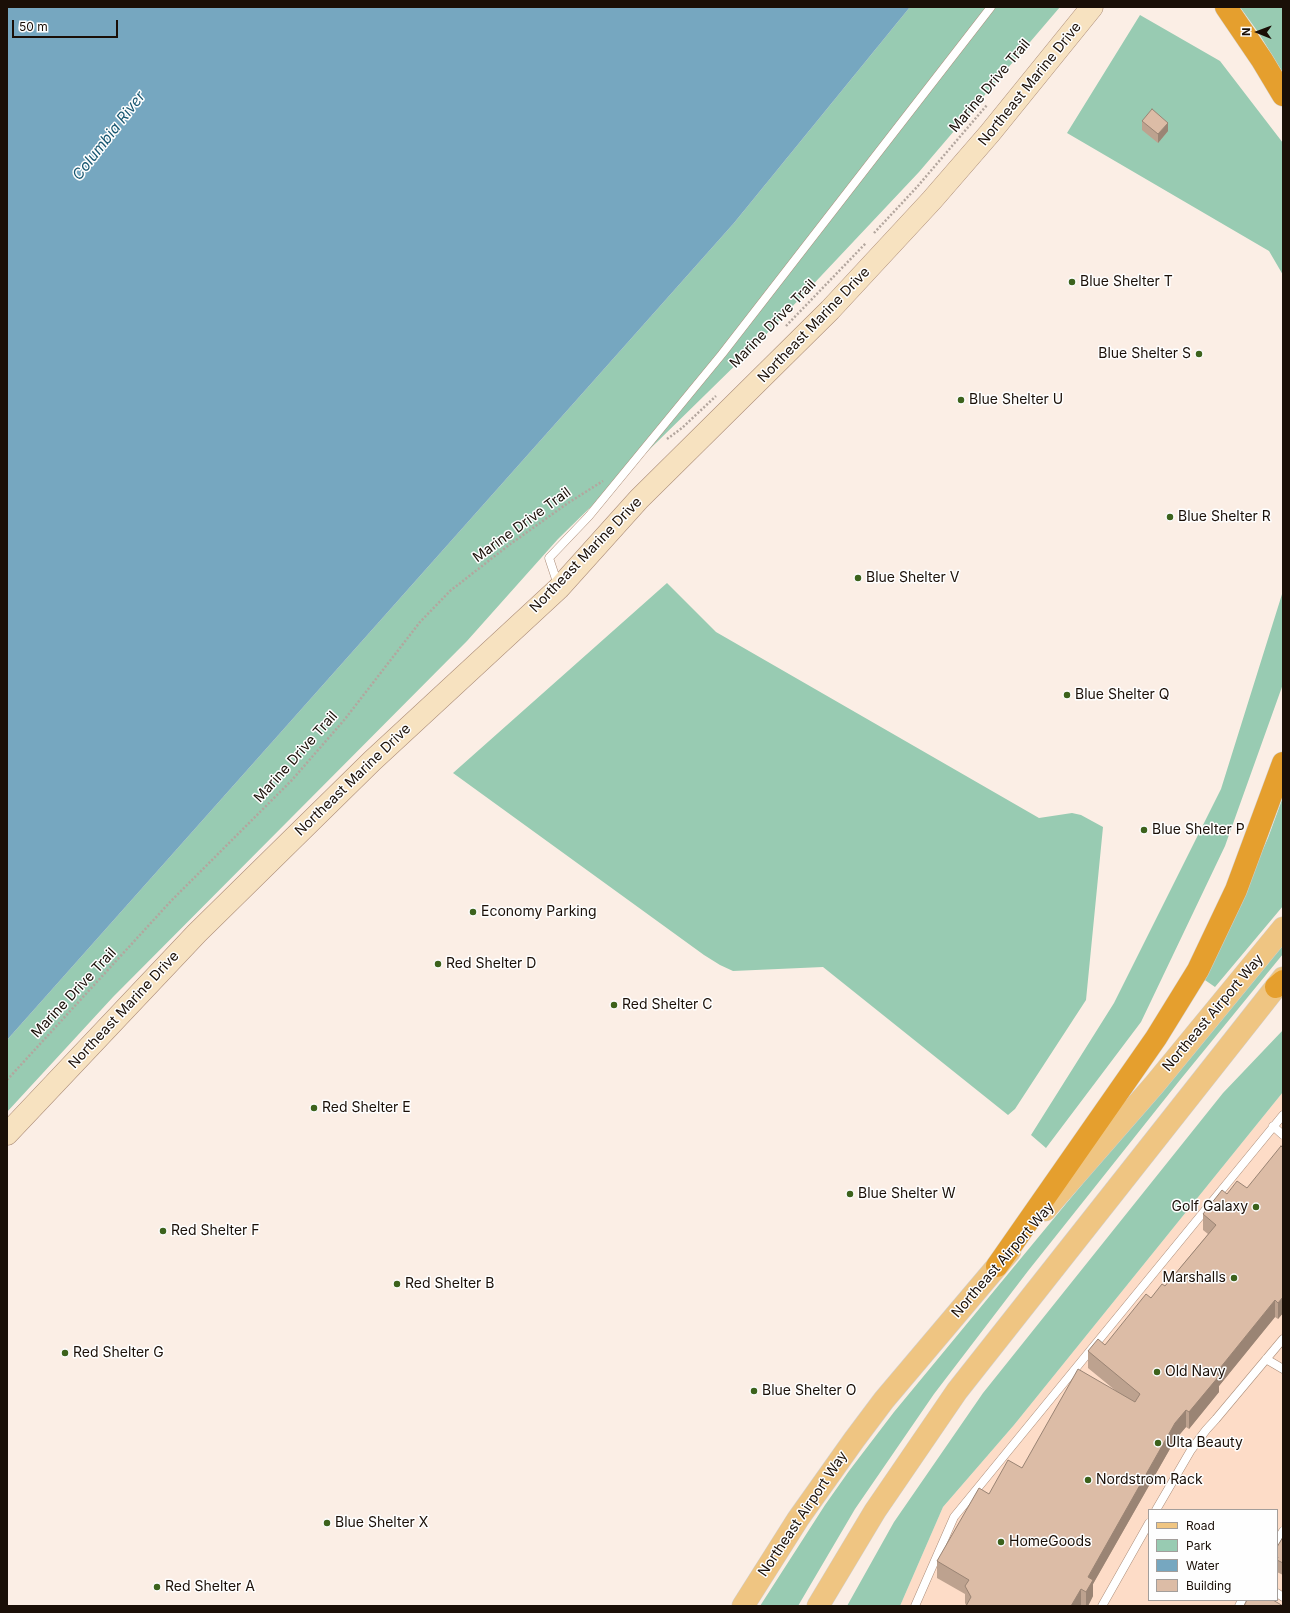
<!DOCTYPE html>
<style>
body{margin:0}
#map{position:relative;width:1290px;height:1613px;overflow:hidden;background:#fbeee5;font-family:Inter,sans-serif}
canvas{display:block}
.frame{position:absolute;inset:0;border:8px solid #1a0f07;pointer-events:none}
.legend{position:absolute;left:1148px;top:1509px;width:130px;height:92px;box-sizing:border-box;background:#fefefe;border:1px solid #a39e9b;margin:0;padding:5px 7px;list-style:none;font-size:12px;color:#1a0f07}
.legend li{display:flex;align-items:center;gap:8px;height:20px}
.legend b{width:20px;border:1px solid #a39e9b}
.north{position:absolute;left:1238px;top:12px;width:40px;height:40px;-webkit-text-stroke:3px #fefefe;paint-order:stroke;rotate:271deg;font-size:11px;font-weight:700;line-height:16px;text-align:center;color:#1a0f07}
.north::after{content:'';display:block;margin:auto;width:14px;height:18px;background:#1a0f07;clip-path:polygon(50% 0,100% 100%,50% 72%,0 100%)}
.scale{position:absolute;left:12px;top:20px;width:106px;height:18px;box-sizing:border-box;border:2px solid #1a0f07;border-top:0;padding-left:5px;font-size:12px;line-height:14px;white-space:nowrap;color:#1a0f07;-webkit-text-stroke:3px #fefefe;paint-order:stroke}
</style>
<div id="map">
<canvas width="1290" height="1613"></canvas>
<div class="frame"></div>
<ul class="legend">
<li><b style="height:5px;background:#efc582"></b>Road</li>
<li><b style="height:11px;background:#98cbb2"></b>Park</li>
<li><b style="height:11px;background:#76a7c0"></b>Water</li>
<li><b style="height:11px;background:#dcbca6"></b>Building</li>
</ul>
<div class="north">N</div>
<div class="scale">50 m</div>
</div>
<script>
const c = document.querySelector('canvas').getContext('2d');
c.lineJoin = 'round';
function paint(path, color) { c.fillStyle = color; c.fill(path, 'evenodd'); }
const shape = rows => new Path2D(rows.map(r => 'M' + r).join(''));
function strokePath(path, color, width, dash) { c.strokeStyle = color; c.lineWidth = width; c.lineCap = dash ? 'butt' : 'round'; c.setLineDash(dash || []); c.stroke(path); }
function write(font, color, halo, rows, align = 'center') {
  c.font = font + ' Inter,sans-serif'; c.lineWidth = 3; c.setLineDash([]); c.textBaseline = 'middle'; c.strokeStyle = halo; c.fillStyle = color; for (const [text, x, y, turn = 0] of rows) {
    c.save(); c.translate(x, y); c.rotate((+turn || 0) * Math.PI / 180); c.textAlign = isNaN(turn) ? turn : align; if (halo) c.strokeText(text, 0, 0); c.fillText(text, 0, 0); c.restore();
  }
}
paint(shape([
 [1283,1092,1283,1606,900,1606,943,1507,1014,1425],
 [1149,1510,1277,1510,1277,1600,1149,1600]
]), '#fddcc7');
paint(shape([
 [910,7,1060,7,919,172,756,345,558,539,467,641,113,997,7,1112,7,1040,734,223],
 [1240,7,1283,7,1283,73,1258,32],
 [1140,15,1220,61,1283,143,1283,275,1269,251,1067,133],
 [667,583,716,632,1039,818,1072,813,1081,815,1103,827,1086,1000,1015,1109,1008,1115,823,967,733,971,720,965,704,955,453,773],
 [1283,591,1283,684,1225,846,1141,1022,1046,1148,1031,1135,1114,1003,1221,789],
 [1283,797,1283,906,1215,987,1202,978,1216,952,1268,838],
 [1283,941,1283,954,1180,1080,1028,1271,934,1394,855,1509,798,1606,760,1606,825,1505,849,1471,894,1412],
 [1283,1030,1283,1092,1014,1425,943,1507,900,1606,847,1606,894,1522,983,1393,1223,1093]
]), '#98cbb2');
paint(shape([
 [7,7,910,7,734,223,7,1040]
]), '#76a7c0');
const service = shape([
 [558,585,549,558,589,516,722,354,991,7],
 [1273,1126,1283,1135],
 [1266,1359,1283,1369],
 [1156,1510,1191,1450,1206,1430,1216,1419,1283,1339],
 [1277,1541,1283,1531],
 [1277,1593,1283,1597],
 [915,1606,954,1517,1283,1115],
 [1102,1606,1149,1523],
 [1239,1606,1242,1600]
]);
const secondary = shape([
 [7,1134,197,933,372,761,559,588,639,499,830,310,932,200,990,133,1092,7]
]);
const primary = shape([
 [1045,1210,1154,1085,1283,928],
 [743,1606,798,1519,854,1440,884,1400,1010,1251],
 [818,1606,875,1511,957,1391,1283,978]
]);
const motorway = shape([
 [1226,7,1262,60,1283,95],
 [1276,987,1283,981],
 [997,1266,1156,1038,1198,970,1236,890,1283,763]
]);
strokePath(service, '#ac8d79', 9);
strokePath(secondary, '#ac8d79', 23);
strokePath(primary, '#d1cfcd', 23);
strokePath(motorway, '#d1cfcd', 23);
strokePath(shape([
 [874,233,917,187,987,105],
 [786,326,866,243],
 [667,439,682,428,716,396],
 [7,1080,171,901,292,780,345,719,420,622,450,591,509,545,568,503,603,481]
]), '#b3a69e', 2.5, [2, 2]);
strokePath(service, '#fff', 8);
strokePath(secondary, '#f7e2c0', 22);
strokePath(primary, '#efc582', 22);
strokePath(motorway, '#e59f2e', 22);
paint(shape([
 [1142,121,1168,131,1158,143,1142,130],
 [1283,1148,1283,1313,1278,1319,1275,1317,1219,1386,1219,1392,1189,1429,1186,1427,1175,1440,1093,1584,1093,1596,1088,1606,966,1605,965,1603,965,1594,937,1578,937,1561,1022,1468,1116,1391,1088,1368,1088,1351,1105,1345,1151,1298,1165,1286,1208,1234,1203,1230,1203,1214,1227,1194,1247,1188],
 [1283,1537,1283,1575,1277,1572,1277,1547]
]), '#bda28f');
paint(shape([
 [1168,123,1168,131,1158,143,1158,134],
 [1283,1297,1283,1313,1278,1319,1278,1303],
 [1275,1300,1275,1317,1219,1386,1219,1392,1189,1429,1189,1412,1216,1373],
 [1186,1410,1186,1427,1175,1440,1093,1584,1093,1596,1088,1606,1086,1606,1086,1592,1088,1577,1175,1423],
 [1081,1589,1081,1606,1071,1606]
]), '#9a8474');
const building = shape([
 [1152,109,1168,123,1158,134,1142,121,1152,109],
 [1281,1146,1283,1148,1283,1297,1278,1303,1275,1300,1216,1373,1219,1376,1189,1412,1186,1410,1175,1423,1088,1577,1093,1580,1086,1592,1081,1589,1071,1606,966,1606,971,1597,965,1586,969,1580,937,1561,979,1488,989,1494,1008,1460,1022,1468,1078,1369,1135,1402,1140,1394,1088,1351,1098,1339,1105,1345,1146,1294,1151,1298,1162,1284,1165,1286,1216,1225,1203,1214,1222,1190,1227,1194,1237,1181,1247,1188,1281,1146],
 [1283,1537,1283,1563,1277,1560,1278,1557,1277,1557,1277,1547,1283,1537],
 [1247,1600,1273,1600,1283,1606,1244,1606,1247,1600]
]);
paint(building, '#dcbca6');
strokePath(building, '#9a8474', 1);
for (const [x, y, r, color] of [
 [1072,282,4,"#3c621c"],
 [1199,354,4,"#3c621c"],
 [961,400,4,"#3c621c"],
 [1170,517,4,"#3c621c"],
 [858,578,4,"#3c621c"],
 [1067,695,4,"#3c621c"],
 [1144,830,4,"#3c621c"],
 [473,912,4,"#3c621c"],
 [438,964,4,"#3c621c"],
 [614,1005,4,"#3c621c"],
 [314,1108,4,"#3c621c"],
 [850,1194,4,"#3c621c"],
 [1256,1207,4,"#3c621c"],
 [163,1231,4,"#3c621c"],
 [1234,1278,4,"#3c621c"],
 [397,1284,4,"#3c621c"],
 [65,1353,4,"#3c621c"],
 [1157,1372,4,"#3c621c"],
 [754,1391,4,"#3c621c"],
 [1158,1443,4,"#3c621c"],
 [1088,1480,4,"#3c621c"],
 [327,1523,4,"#3c621c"],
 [1001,1542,4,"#3c621c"],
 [157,1587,4,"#3c621c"]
]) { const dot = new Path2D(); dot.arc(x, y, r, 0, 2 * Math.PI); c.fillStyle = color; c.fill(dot); strokePath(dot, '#fefefe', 1.5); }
write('14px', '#1a0f07', '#fefefe', [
 ["Northeast Marine Drive",1030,84,-51],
 ["Marine Drive Trail",990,86,-50],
 ["Marine Drive Trail",773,324,-46],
 ["Northeast Marine Drive",814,325,-46],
 ["Marine Drive Trail",522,525,-36],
 ["Northeast Marine Drive",586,555,-46],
 ["Marine Drive Trail",296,757,-48],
 ["Northeast Marine Drive",353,780,-44],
 ["Marine Drive Trail",74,993,-47],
 ["Northeast Marine Drive",124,1010,-47],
 ["Northeast Airport Way",1213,1013,-50],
 ["Northeast Airport Way",1003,1260,-49],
 ["Northeast Airport Way",803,1514,-56]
]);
write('14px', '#1a0f07', '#fefefe', [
 ["Blue Shelter T",1080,282],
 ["Blue Shelter S",1191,354,"right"],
 ["Blue Shelter U",969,400],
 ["Blue Shelter R",1178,517],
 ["Blue Shelter V",866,578],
 ["Blue Shelter Q",1075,695],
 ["Blue Shelter P",1152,830],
 ["Economy Parking",481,912],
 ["Red Shelter D",446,964],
 ["Red Shelter C",622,1005],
 ["Red Shelter E",322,1108],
 ["Blue Shelter W",858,1194],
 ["Golf Galaxy",1248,1207,"right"],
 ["Red Shelter F",171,1231],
 ["Marshalls",1226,1278,"right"],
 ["Red Shelter B",405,1284],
 ["Red Shelter G",73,1353],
 ["Old Navy",1165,1372],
 ["Blue Shelter O",762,1391],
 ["Ulta Beauty",1166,1443],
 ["Nordstrom Rack",1096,1480],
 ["Blue Shelter X",335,1523],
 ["HomeGoods",1009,1542],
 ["Red Shelter A",165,1587]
], 'left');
write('italic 15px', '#185771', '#fefefe', [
 ["Columbia River",109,136,-52]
]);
</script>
